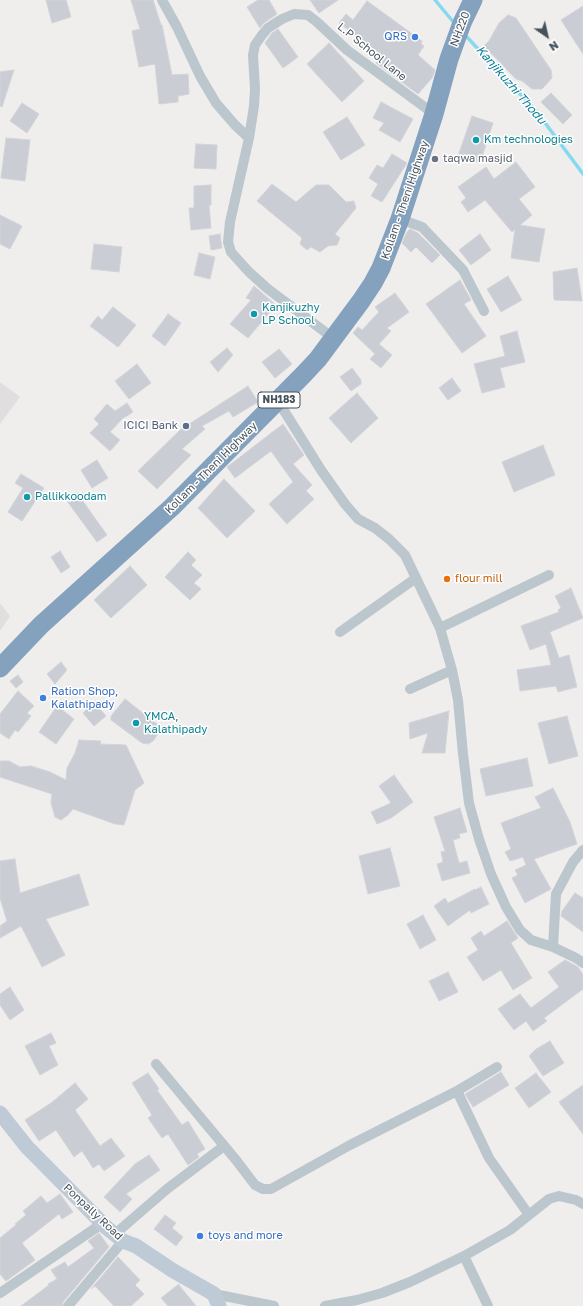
<!DOCTYPE html>
<style>
body{margin:0}
#map{position:relative;width:583px;height:1306px;overflow:hidden;background:#f0eded;font-family:"Golos Text",sans-serif}
canvas{display:block}
.north{position:absolute;left:527px;top:16px;width:40px;height:40px;-webkit-text-stroke:3px #fff;paint-order:stroke;rotate:146deg;font-size:11px;font-weight:700;line-height:16px;text-align:center;color:#46525b}
.north::after{content:'';display:block;margin:auto;width:14px;height:18px;background:#46525b;clip-path:polygon(50% 0,100% 100%,50% 72%,0 100%)}
</style>
<div id="map">
<canvas width="583" height="1306"></canvas>
<div class="north">N</div>
</div>
<script>
const c = document.querySelector('canvas').getContext('2d');
c.lineJoin = 'round';
function paint(path, color) { c.fillStyle = color; c.fill(path, 'evenodd'); }
const shape = rows => new Path2D(rows.map(r => 'M' + r).join(''));
function strokePath(path, color, width, dash) { c.strokeStyle = color; c.lineWidth = width; c.lineCap = dash ? 'butt' : 'round'; c.setLineDash(dash || []); c.stroke(path); }
function write(font, color, halo, rows, align = 'center') {
  c.font = font + ' "Golos Text",sans-serif'; c.lineWidth = 3; c.setLineDash([]); c.textBaseline = 'middle'; c.strokeStyle = halo; c.fillStyle = color; for (const [text, x, y, turn = 0] of rows) {
    c.save(); c.translate(x, y); c.rotate((+turn || 0) * Math.PI / 180); c.textAlign = isNaN(turn) ? turn : align; if (halo) c.strokeText(text, 0, 0); c.fillText(text, 0, 0); c.restore();
  }
}
paint(shape([
 [0,382,20,397,0,424],
 [0,603,10,616,0,631]
]), '#e1dee0');
strokePath(shape([
 [435,0,455,24],
 [465,35,537,112,583,174]
]), '#87daed', 3.5);
const building = shape([
 [46,0,66,0,71,17,52,23,46,0],
 [131,0,153,0,161,25,162,25,172,75,188,74,189,94,178,96,178,102,159,104,155,64,139,67,132,31,140,29,131,0],
 [258,0,269,0,277,14,264,23,260,28,247,7,258,0],
 [310,0,338,0,319,13,310,0],
 [367,1,422,41,421,44,424,46,418,55,435,70,432,78,418,94,376,63,382,55,339,23,346,14,353,20,367,1],
 [583,6,583,54,561,20,583,6],
 [508,15,516,18,551,70,552,78,542,89,532,89,522,81,516,79,484,46,489,41,499,23,508,15],
 [278,29,298,57,283,68,265,43,272,33,278,29],
 [329,43,364,81,342,102,307,64,329,43],
 [14,70,2,107,0,106,0,72,14,70],
 [551,93,572,115,563,124,541,102,551,93],
 [381,102,413,119,400,142,379,130,384,123,373,118,381,102],
 [22,103,39,114,27,133,10,121,22,103],
 [472,116,493,123,480,163,458,156,472,116],
 [347,117,365,145,341,160,323,132,347,117],
 [6,138,30,140,25,181,1,178,6,138],
 [196,144,217,145,216,169,194,168,196,144],
 [392,154,407,163,382,202,371,196,378,184,369,178,377,165,383,168,392,154],
 [516,162,535,187,519,199,532,215,520,225,545,229,539,262,511,258,515,229,512,232,485,200,468,212,461,202,466,198,458,187,486,167,494,179,516,162],
 [272,184,296,202,316,185,329,185,346,202,354,201,356,208,335,234,340,238,337,245,328,246,320,252,311,247,307,250,300,244,302,238,257,201,272,184],
 [211,185,211,205,209,205,211,228,191,230,189,208,194,208,194,186,211,185],
 [0,215,22,226,10,249,0,244,0,215],
 [410,229,418,233,440,255,432,263,416,247,411,252,402,243,407,232,410,229],
 [220,234,222,248,211,250,209,236,220,234],
 [480,234,491,250,471,265,459,250,480,234],
 [94,244,122,247,119,272,91,269,94,244],
 [199,253,215,257,210,279,194,275,199,253],
 [577,268,582,301,554,300,553,272,577,268],
 [508,276,522,300,501,312,487,289,508,276],
 [460,280,471,300,464,304,486,336,462,353,426,304,460,280],
 [254,286,276,305,248,338,230,324,251,300,246,298,254,286],
 [395,293,409,312,387,328,391,331,379,344,392,355,381,368,370,359,375,354,353,333,358,327,362,330,379,312,375,307,395,293],
 [113,307,136,325,118,347,90,326,98,316,102,320,113,307],
 [168,314,181,323,165,346,152,336,168,314],
 [517,331,525,362,500,368,505,387,482,393,474,364,505,356,500,336,517,331],
 [227,348,233,355,218,372,210,362,227,348],
 [279,349,292,364,275,378,262,362,279,349],
 [137,364,151,383,129,399,115,381,137,364],
 [352,368,361,380,361,384,351,391,340,377,352,368],
 [452,378,461,391,448,400,439,388,452,378],
 [248,386,258,402,233,417,229,411,202,426,205,429,182,449,191,455,157,489,138,471,180,430,248,386],
 [357,393,378,418,351,443,329,418,357,393],
 [127,403,133,412,122,419,110,432,120,440,110,451,90,433,99,424,94,419,107,404,115,411,127,403],
 [283,424,304,455,293,464,312,485,306,491,314,499,287,524,269,504,293,482,271,451,235,478,227,467,283,424],
 [543,445,555,475,514,492,502,462,543,445],
 [97,460,108,478,92,488,81,470,97,460],
 [21,474,44,488,22,521,8,512,23,488,15,483,21,474],
 [224,479,255,511,227,538,198,508,224,479],
 [77,493,107,535,97,542,67,501,77,493],
 [60,551,70,567,61,573,51,557,60,551],
 [188,552,196,560,191,565,202,575,194,583,201,589,190,600,165,577,188,552],
 [130,566,147,585,111,618,94,600,130,566],
 [571,588,583,618,550,632,559,658,569,655,577,687,558,692,556,686,520,691,517,670,551,665,546,644,530,650,521,626,559,612,558,610,561,608,555,596,571,588],
 [61,662,67,670,55,684,47,674,61,662],
 [18,675,23,682,16,688,10,681,18,675],
 [18,691,34,706,27,713,31,716,18,732,15,730,9,739,0,733,0,714,18,691],
 [125,699,162,728,153,741,148,744,142,743,111,720,111,716,125,699],
 [94,702,106,716,94,726,83,713,94,702],
 [57,706,74,719,56,744,39,732,57,706],
 [449,711,445,753,422,753,428,733,410,739,409,723,449,711],
 [567,716,578,756,549,764,538,723,567,716],
 [79,740,101,741,100,744,126,745,144,783,135,790,124,825,115,824,73,809,68,815,61,820,55,817,51,803,52,794,0,777,0,761,9,761,20,767,31,766,50,772,66,780,67,768,75,753,79,740],
 [527,758,533,786,486,796,480,769,527,758],
 [394,775,413,802,391,818,377,824,371,812,391,803,379,786,394,775],
 [553,788,570,822,577,844,534,859,551,889,525,903,512,878,518,875,515,870,526,865,523,857,510,861,505,852,511,849,501,823,541,808,535,797,553,788],
 [460,808,467,832,459,834,460,838,453,840,459,863,467,861,470,873,442,881,437,864,443,862,441,852,445,851,434,817,460,808],
 [390,848,400,886,368,894,359,856,390,848],
 [15,859,20,893,79,874,89,905,46,919,65,955,42,967,21,926,0,938,0,926,7,921,0,898,0,861,15,859],
 [481,887,489,904,471,913,470,910,448,926,434,906,445,898,448,903,475,889,475,890,481,887],
 [575,893,583,898,583,932,561,916,562,911,575,893],
 [423,915,436,940,420,949,407,924,423,915],
 [507,921,518,938,511,943,532,978,513,990,501,970,483,981,467,957,478,950,471,938,481,931,484,936,507,921],
 [565,960,578,967,583,975,583,989,544,1018,547,1021,533,1031,526,1021,514,1030,498,1009,520,994,531,1008,559,987,548,972,565,960],
 [448,972,458,992,439,1001,429,981,448,972],
 [10,987,24,1010,10,1020,0,1005,0,994,10,987],
 [51,1033,56,1043,49,1046,58,1065,40,1075,25,1046,51,1033],
 [550,1041,564,1063,543,1076,529,1056,536,1049,550,1041],
 [501,1072,509,1085,473,1107,465,1094,501,1072],
 [148,1073,159,1089,157,1090,182,1125,188,1121,205,1149,197,1154,199,1157,188,1165,168,1134,162,1138,148,1118,152,1115,132,1083,148,1073],
 [536,1073,551,1092,529,1108,515,1088,536,1073],
 [75,1083,88,1099,75,1110,100,1146,111,1138,125,1156,104,1171,99,1164,93,1168,82,1151,74,1157,56,1130,39,1141,25,1120,51,1103,75,1083],
 [583,1085,583,1134,559,1102,583,1085],
 [149,1155,160,1170,126,1194,132,1199,120,1212,104,1197,135,1164,149,1155],
 [60,1194,73,1212,62,1219,59,1214,22,1243,35,1260,6,1281,0,1274,0,1238,16,1225,15,1224,26,1215,23,1211,41,1196,47,1203,60,1194],
 [165,1215,176,1223,172,1228,183,1237,176,1246,154,1229,165,1215],
 [99,1233,109,1247,63,1302,62,1306,21,1306,49,1285,48,1284,57,1279,51,1270,65,1262,68,1267,94,1248,88,1241,99,1233],
 [118,1257,140,1280,135,1285,144,1294,131,1306,114,1306,95,1286,91,1289,118,1257],
 [179,1284,179,1285,196,1306,168,1306,161,1298,179,1284]
]);
paint(building, '#cacdd3');
strokePath(building, '#d1d4d9', 1);
strokePath(shape([
 [162,0,177,27,200,76,216,103,235,125,249,138],
 [400,219,422,227,463,270,484,311],
 [333,338,268,289,249,272,231,252,228,242,230,222,249,138,254,106,255,89,253,55,255,45,262,35,268,28,282,19,294,14,308,15,317,22,347,50,434,114],
 [278,401,321,470,345,504,358,519,375,528,389,539,405,555,440,628,452,670,458,700,463,754,469,803,479,839,491,874,506,907,520,930,531,940,553,947,576,958,583,963],
 [440,628,549,575],
 [340,632,416,578],
 [410,689,452,670],
 [553,947,556,894,573,862,583,850],
 [156,1064,236,1160,255,1185,263,1189,271,1189,350,1145,457,1091,489,1158,529,1215],
 [457,1091,497,1067],
 [115,1234,167,1189,224,1146],
 [464,1256,488,1306],
 [0,1293,103,1223],
 [214,1294,274,1306],
 [68,1306,123,1241],
 [325,1306,357,1300,382,1293,410,1282,464,1256,510,1230,549,1199,559,1196,576,1200,583,1204]
]), '#bcc6cd', 10);
strokePath(shape([
 [0,1113,27,1147,107,1228,123,1241,136,1246,172,1270,214,1294,219,1306]
]), '#becad5', 15);
strokePath(shape([
 [0,668,41,625,172,507,303,375,318,359,361,301,373,283,381,268,400,219,434,114,449,59,462,23,473,0]
]), '#84a2be', 19);
for (const [x, y, r, color] of [
 [415,37,4,"#3f7fe0"],
 [476,140,4,"#0f9aa8"],
 [435,159,4,"#6b7280"],
 [254,314,4,"#0f9aa8"],
 [186,426,4,"#5c6f8a"],
 [27,497,4,"#0f9aa8"],
 [447,579,4,"#e8710a"],
 [43,698,4,"#3f7fe0"],
 [136,723,4,"#0f9aa8"],
 [200,1236,4,"#3f7fe0"]
]) { const dot = new Path2D(); dot.arc(x, y, r, 0, 2 * Math.PI); c.fillStyle = color; c.fill(dot); strokePath(dot, '#fff', 1.5); }
for (const [x, y, w] of [
 [279,400,42]
]) { const box = new Path2D(); box.roundRect(x - w / 2, y - 8, w, 16, 3); c.fillStyle = '#fff'; c.fill(box); strokePath(box, '#46525b', 1); }
write('bold 10px', '#46525b', null, [
 ["NH183",279,400]
]);
write('11px', '#46525b', '#fff', [
 ["NH220",460,29,-69],
 ["L.P School Lane",372,52,39],
 ["Kollam - Theni Highway",405,200,-71],
 ["Kollam - Theni Highway",211,468,-45],
 ["Ponpally Road",93,1212,43]
]);
write('11px', '#366cbe', '#fff', [
 ["QRS",407,37,"right"],
 ["Ration Shop,",51,692],
 ["Kalathipady",51,705],
 ["toys and more",208,1236]
], 'left');
write('11px', '#0d838f', '#fff', [
 ["Km technologies",484,140],
 ["Kanjikuzhy",262,308],
 ["LP School",262,321],
 ["Pallikkoodam",35,497],
 ["YMCA,",144,717],
 ["Kalathipady",144,730]
], 'left');
write('11px', '#5b616d', '#fff', [
 ["taqwa masjid",443,159]
], 'left');
write('11px', '#4e5e75', '#fff', [
 ["ICICI Bank",178,426]
], 'right');
write('11px', '#c56008', '#fff', [
 ["flour mill",455,579]
], 'left');
write('italic 12px', '#0b819b', '#fff', [
 ["Kanjikuzhi Thodu",511,85,49]
]);
</script>
